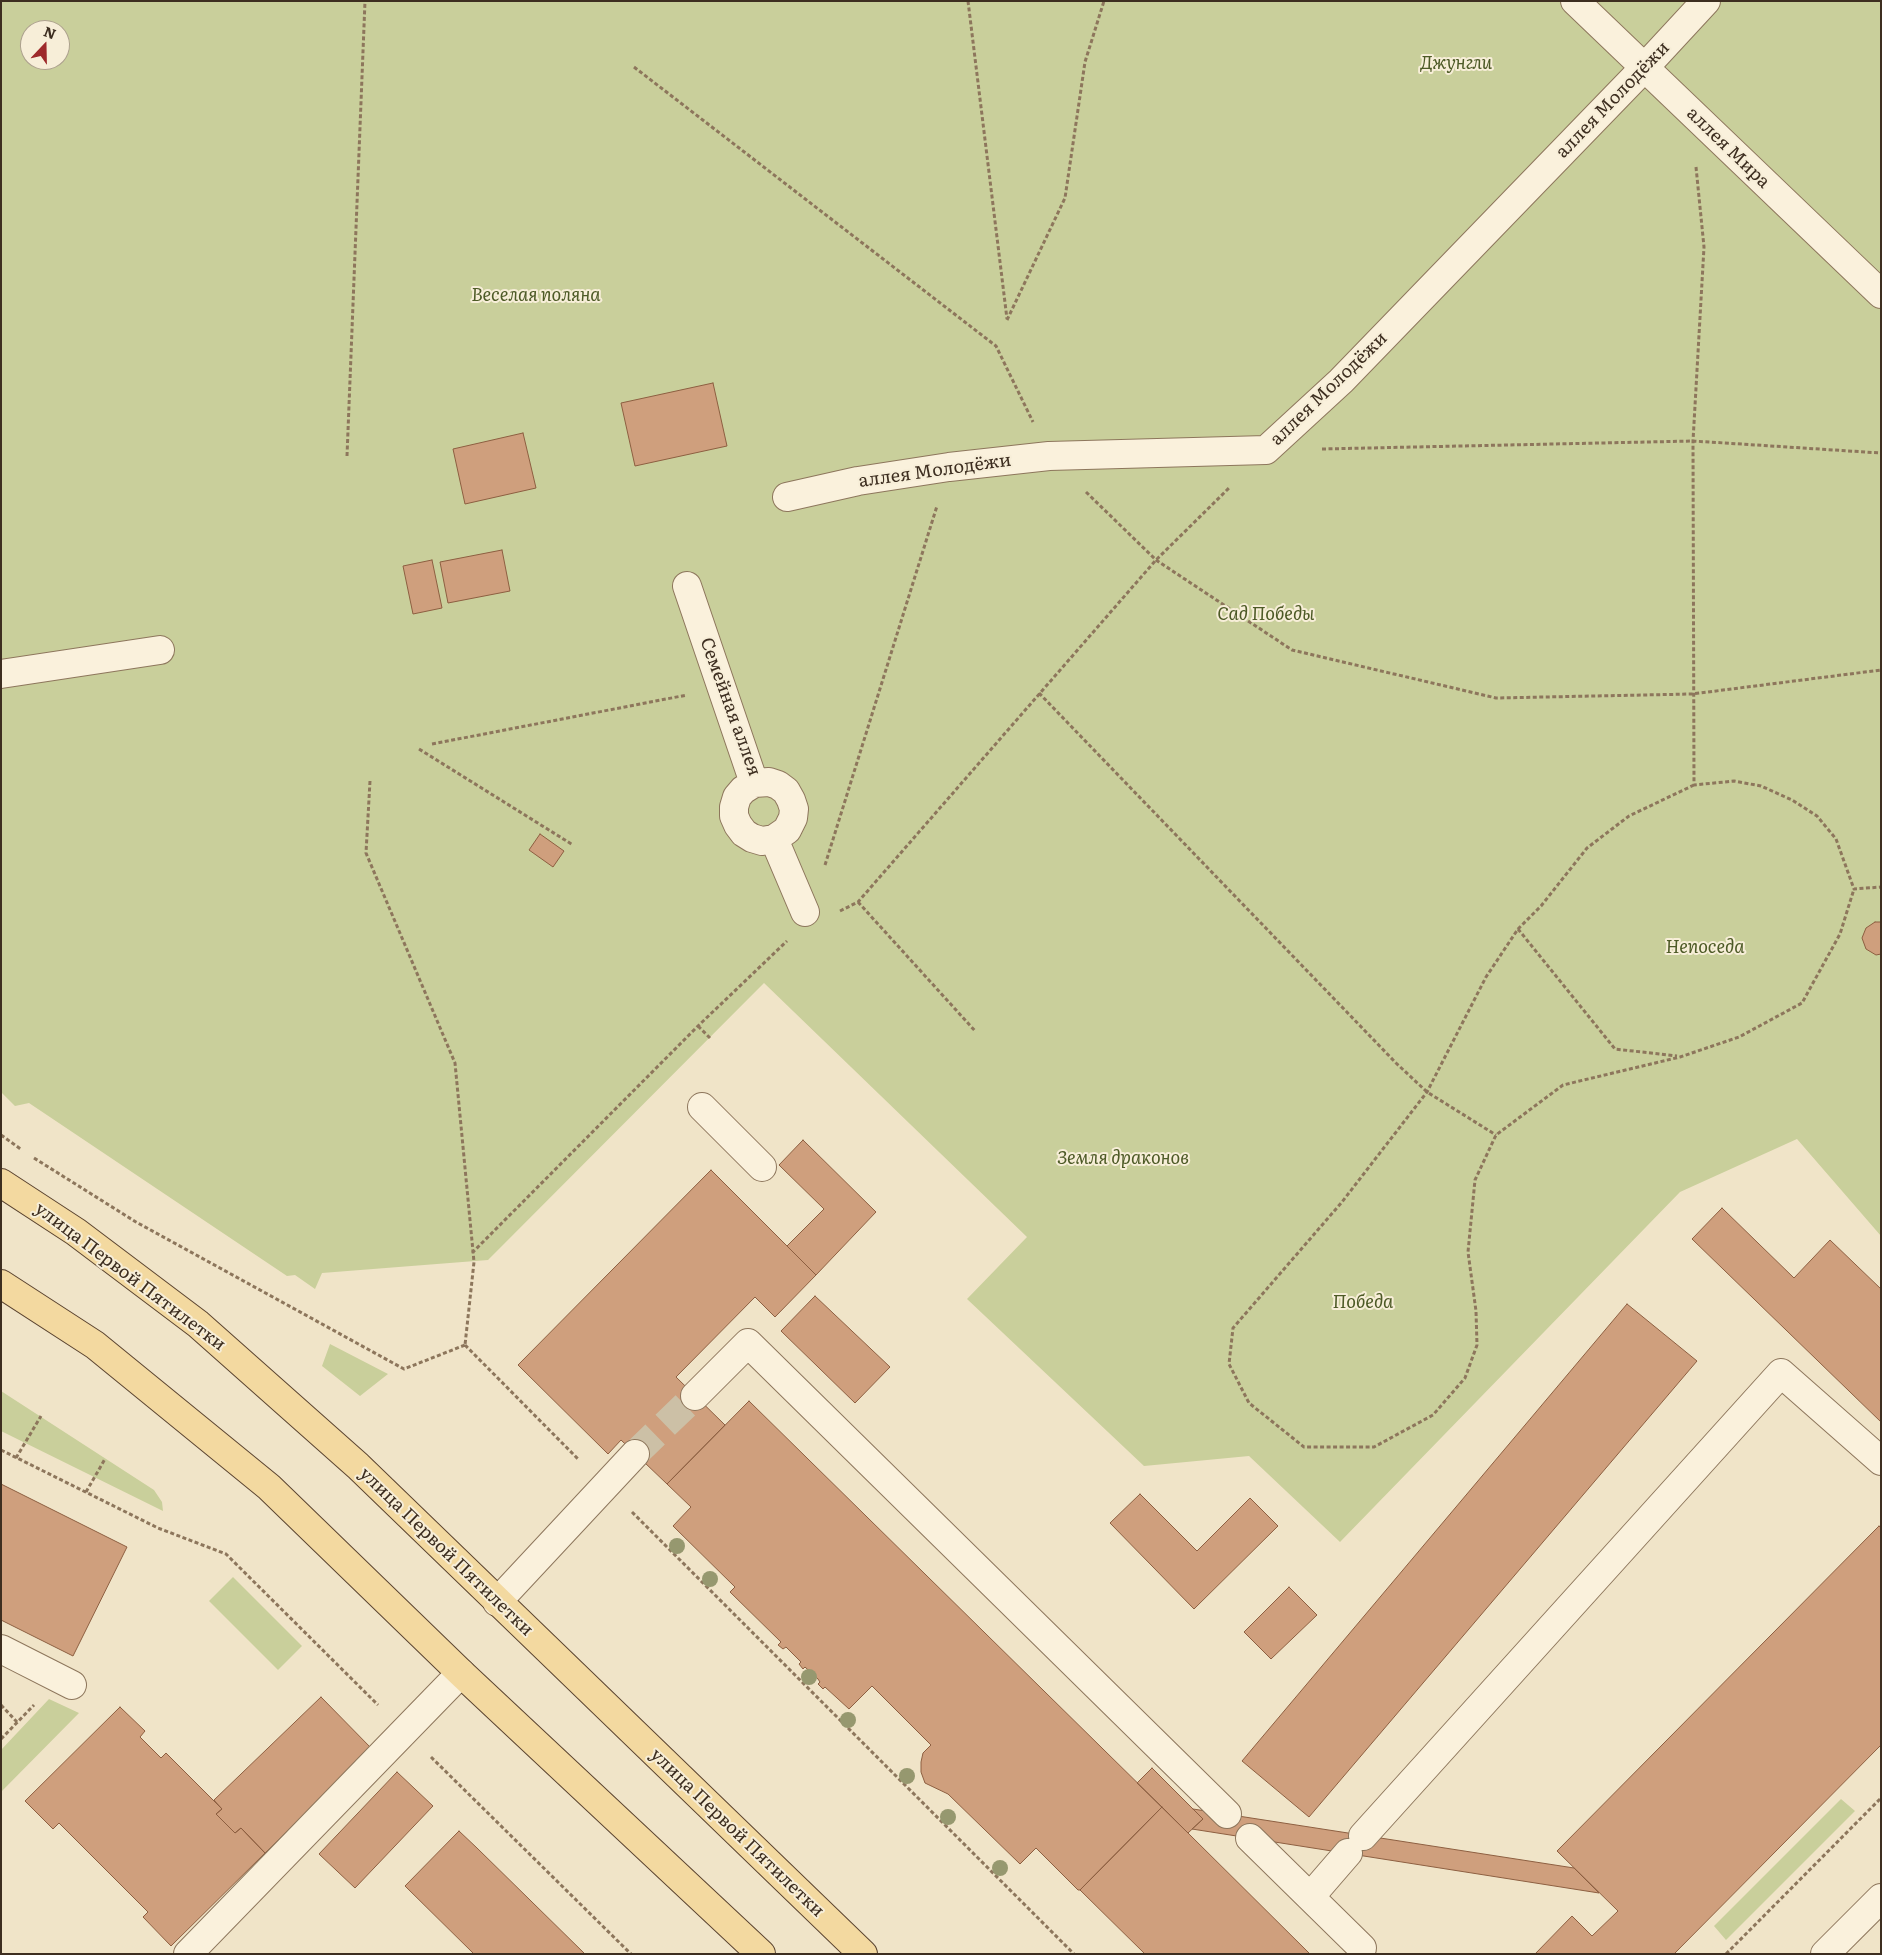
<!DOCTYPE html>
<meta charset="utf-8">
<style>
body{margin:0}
#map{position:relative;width:1882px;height:1955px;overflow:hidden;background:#f0e4c8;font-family:Literata,serif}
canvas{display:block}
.frame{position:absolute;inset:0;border:2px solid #3d2e20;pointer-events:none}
.north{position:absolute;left:20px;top:20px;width:50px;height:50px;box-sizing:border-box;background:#f7eed8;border:1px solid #ada18e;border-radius:50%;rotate:21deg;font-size:14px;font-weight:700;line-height:20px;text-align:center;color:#3d2e20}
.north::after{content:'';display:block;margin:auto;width:18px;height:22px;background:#9e2a2b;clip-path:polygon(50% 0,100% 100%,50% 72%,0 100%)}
</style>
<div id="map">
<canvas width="1882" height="1955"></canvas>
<div class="frame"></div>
<div class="north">N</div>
</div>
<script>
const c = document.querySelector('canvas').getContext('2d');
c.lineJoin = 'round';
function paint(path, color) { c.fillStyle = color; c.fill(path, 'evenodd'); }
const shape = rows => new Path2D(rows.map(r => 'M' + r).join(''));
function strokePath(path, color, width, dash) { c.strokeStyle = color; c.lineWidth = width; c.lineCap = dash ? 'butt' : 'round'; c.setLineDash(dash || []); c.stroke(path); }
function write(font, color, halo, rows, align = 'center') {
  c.font = font + ' Literata,serif'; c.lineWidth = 4; c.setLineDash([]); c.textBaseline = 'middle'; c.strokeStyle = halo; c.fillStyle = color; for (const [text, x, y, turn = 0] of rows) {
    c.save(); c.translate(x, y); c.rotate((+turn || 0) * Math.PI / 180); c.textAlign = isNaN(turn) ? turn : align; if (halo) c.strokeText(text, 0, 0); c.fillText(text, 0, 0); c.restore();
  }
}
paint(shape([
 [1,1,1881,1,1881,1236,1797,1139,1680,1192,1340,1542,1249,1456,1144,1466,967,1299,1027,1237,764,983,488,1260,322,1273,315,1289,295,1275,287,1276,29,1103,15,1106,1,1092],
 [30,30,60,30,60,60,30,60],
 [330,1344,388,1374,360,1396,322,1366],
 [1,1391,154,1490,162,1502,163,1511,1,1431],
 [233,1577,302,1646,278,1670,209,1601],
 [49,1699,79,1713,1,1792,1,1750],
 [1841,1799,1855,1811,1726,1940,1714,1926]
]), '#c9cf9b');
const building = shape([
 [713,383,727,446,635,466,621,403,713,383],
 [523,433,536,488,465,504,453,449,523,433],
 [502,550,510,591,448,603,440,562,502,550],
 [432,560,442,608,413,614,403,566,432,560],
 [540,834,564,851,553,867,529,850,540,834],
 [1875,922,1881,922,1881,954,1876,955,1866,949,1862,938,1866,928,1875,922],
 [803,1140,876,1212,816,1275,787,1246,824,1209,779,1165,803,1140],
 [711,1170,816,1275,775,1317,755,1297,676,1377,725,1425,667,1484,621,1440,608,1454,518,1365,711,1170],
 [1722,1208,1794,1278,1830,1240,1881,1289,1881,1422,1692,1239,1722,1208],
 [815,1296,890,1367,855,1403,781,1331,815,1296],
 [1627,1304,1697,1361,1309,1817,1242,1761,1627,1304],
 [749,1401,1162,1807,1080,1890,1078,1890,1036,1848,1020,1864,948,1794,925,1783,921,1772,921,1762,923,1753,931,1745,872,1686,849,1709,825,1687,823,1689,818,1684,820,1682,818,1679,805,1667,803,1669,799,1664,801,1662,786,1647,783,1649,778,1645,781,1642,730,1592,735,1587,673,1526,691,1507,667,1484,749,1401],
 [1,1484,127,1547,73,1656,1,1620,1,1484],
 [1140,1494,1197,1551,1250,1498,1278,1526,1194,1609,1110,1523,1140,1494],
 [1879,1526,1881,1528,1881,1745,1674,1954,1535,1954,1572,1916,1592,1936,1618,1911,1557,1851,1879,1526],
 [1289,1587,1317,1615,1271,1659,1244,1632,1289,1587],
 [321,1697,372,1749,265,1853,241,1828,235,1833,216,1814,222,1809,214,1800,321,1697],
 [120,1707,145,1731,140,1737,161,1758,166,1753,222,1809,216,1814,235,1833,241,1828,265,1853,171,1946,143,1917,148,1912,59,1823,53,1829,25,1801,120,1707],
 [1152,1768,1203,1819,1188,1833,1137,1783,1152,1768],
 [397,1772,433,1806,355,1888,319,1854,397,1772],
 [1162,1807,1188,1833,1310,1954,1145,1954,1080,1890,1162,1807],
 [1193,1809,1574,1868,1599,1893,1192,1829,1203,1819,1193,1809],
 [459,1831,477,1848,585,1954,474,1954,405,1886,459,1831]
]);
paint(building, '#cf9f7d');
strokePath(building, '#8d5f41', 1);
strokePath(shape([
 [635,1454,695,1396]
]), '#ccc0a6', 28, [28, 14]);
const minor = shape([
 [1575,1,1881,294],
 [787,497,858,481,949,467,1049,456,1266,450,1341,381,1644,68,1706,1],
 [687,586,754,783,769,782,778,785,786,791,791,800,794,809,793,818,787,830,774,839,805,912],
 [1,674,160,650],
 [754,783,743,790,737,797,734,807,734,816,738,825,744,833,752,838,762,841,774,839],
 [702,1107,762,1167],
 [695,1396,748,1343,1227,1814],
 [497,1602,635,1454],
 [1,1649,72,1685],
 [1363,1836,1781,1373,1881,1461],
 [1250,1838,1362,1948],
 [1310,1897,1348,1853],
 [188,1954,461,1673],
 [1825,1954,1881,1898]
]);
const major = shape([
 [1,1183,76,1232,198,1324,358,1466,863,1954],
 [1,1284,95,1345,269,1487,461,1673,761,1954]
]);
strokePath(minor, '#8d765c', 30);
strokePath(major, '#5b4430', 30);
strokePath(shape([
 [968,1,1007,319],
 [634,67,996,346,1033,422],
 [1696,167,1704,247,1693,441,1694,785,1734,781,1761,786,1792,800,1817,816,1836,839,1854,889,1881,887],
 [1007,320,1065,198,1085,62,1104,1],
 [1322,449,1693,441,1881,453],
 [347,456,365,1],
 [1086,492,1156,560,1292,650,1496,698,1692,694,1881,670],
 [1039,693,1396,1063,1427,1092,1496,1135],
 [432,744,687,695],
 [419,749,573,845],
 [370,781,366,853,455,1063,474,1262,465,1345],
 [1694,785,1629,816,1587,848,1541,906,1518,929,1486,977,1427,1092,1342,1202,1233,1328,1229,1364,1249,1403,1304,1447,1374,1447,1433,1415,1465,1378,1477,1345,1476,1311,1468,1252,1475,1180,1496,1135,1563,1085,1680,1057,1739,1037,1802,1003,1840,934,1854,889],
 [825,865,937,506],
 [858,902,976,1032],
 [840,911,858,902,1156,560,1229,488],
 [1518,929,1615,1049,1677,1056],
 [698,1026,710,1038],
 [1,1135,22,1150],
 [34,1158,136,1222,404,1369,465,1345],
 [472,1253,698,1026,787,941],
 [465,1345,579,1460],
 [1,1450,158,1528,226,1554,378,1705],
 [16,1458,41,1416],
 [86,1492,105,1459],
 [632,1512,1074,1954],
 [1,1705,17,1722],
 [1,1739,34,1705],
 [431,1757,631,1954],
 [1726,1954,1881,1798]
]), '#8d765c', 3, [4, 2.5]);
strokePath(minor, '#faf1dc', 28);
strokePath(major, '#f3d9a0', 28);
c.fillStyle = '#96986f';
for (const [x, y] of [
 [677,1546],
 [710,1579],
 [809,1677],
 [848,1720],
 [907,1776],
 [948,1817],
 [1000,1868]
]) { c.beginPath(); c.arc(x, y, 8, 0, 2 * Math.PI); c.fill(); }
write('italic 18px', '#4d5a26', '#f7eed8', [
 ["Джунгли",1456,64],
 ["Веселая поляна",536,296],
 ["Сад Победы",1266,615],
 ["Непоседа",1705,948],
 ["Земля драконов",1123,1159],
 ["Победа",1363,1303]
]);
write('18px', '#3d2e20', '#f7eed8', [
 ["аллея Молодёжи",1613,100,-46],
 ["аллея Мира",1728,148,44],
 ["аллея Молодёжи",1329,389,-44],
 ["аллея Молодёжи",935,471,-8],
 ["Семейная аллея",730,707,70],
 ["улица Первой Пятилетки",130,1277,37],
 ["улица Первой Пятилетки",446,1552,44],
 ["улица Первой Пятилетки",737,1833,44]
]);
</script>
